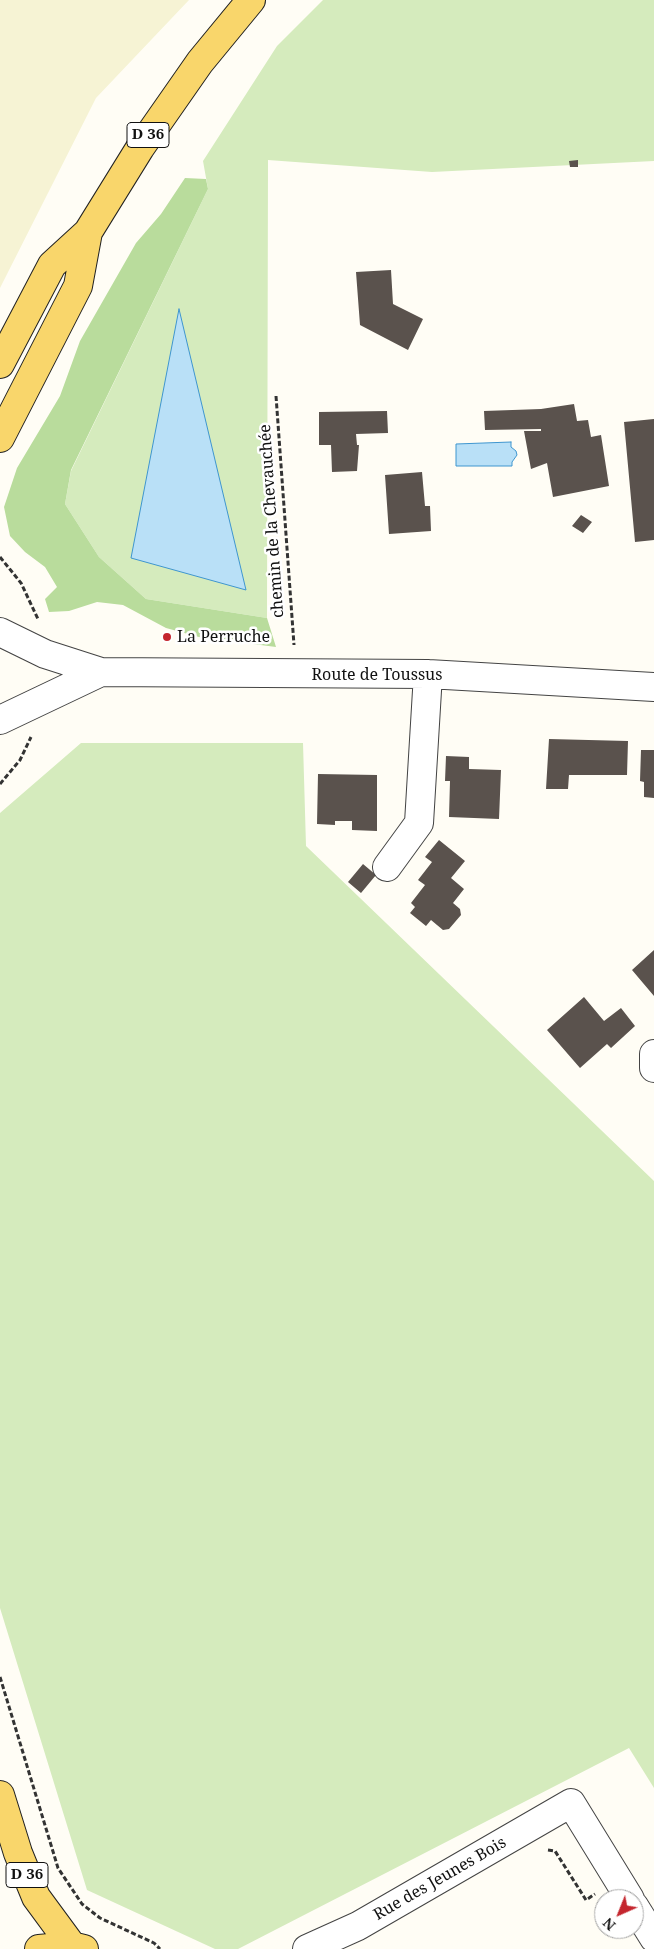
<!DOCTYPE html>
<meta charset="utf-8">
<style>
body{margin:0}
#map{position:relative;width:654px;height:1949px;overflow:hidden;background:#fffdf5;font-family:"Noto Serif",serif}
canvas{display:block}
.north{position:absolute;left:594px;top:1889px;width:50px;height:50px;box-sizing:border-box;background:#fff;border:1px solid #a0a0a0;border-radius:50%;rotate:224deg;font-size:14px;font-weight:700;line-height:20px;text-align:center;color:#111}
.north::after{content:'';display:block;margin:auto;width:18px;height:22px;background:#c4262e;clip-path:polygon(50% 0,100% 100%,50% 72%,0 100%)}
</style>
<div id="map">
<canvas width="654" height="1949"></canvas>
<div class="north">N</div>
</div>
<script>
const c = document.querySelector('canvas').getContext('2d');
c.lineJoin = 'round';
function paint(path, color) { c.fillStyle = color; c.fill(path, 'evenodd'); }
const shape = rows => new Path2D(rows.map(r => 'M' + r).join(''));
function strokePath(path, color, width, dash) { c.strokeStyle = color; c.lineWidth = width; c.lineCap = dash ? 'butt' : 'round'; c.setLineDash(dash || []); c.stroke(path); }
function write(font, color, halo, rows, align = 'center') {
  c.font = font + ' "Noto Serif",serif'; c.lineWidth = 5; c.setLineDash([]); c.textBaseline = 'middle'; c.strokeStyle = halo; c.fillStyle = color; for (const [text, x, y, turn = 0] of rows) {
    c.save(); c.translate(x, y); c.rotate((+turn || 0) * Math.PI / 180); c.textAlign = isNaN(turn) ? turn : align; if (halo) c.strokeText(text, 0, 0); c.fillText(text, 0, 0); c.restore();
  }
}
paint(shape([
 [0,0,189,0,96,98,0,288]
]), '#f6f3d4');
paint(shape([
 [323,0,654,0,654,161,432,172,268,160,267,618,146,599,99,557,65,504,71,471,208,189,203,161,277,46],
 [81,743,303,743,306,846,654,1181,654,1788,629,1748,238,1949,215,1949,87,1890,0,1608,0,813]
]), '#d5ebbd');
paint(shape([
 [185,178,206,179,208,189,71,470,65,504,99,557,146,599,267,618,276,647,199,637,166,628,123,605,97,602,69,611,49,612,45,599,57,587,45,567,25,552,10,536,4,507,17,468,60,396,80,341,136,243,161,214]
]), '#b9dc9c');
const water = shape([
 [179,309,246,590,131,558,179,309],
 [511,442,511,447,516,451,517,455,512,462,512,466,456,466,456,444,511,442]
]);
paint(water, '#b9e0f7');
strokePath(water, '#3f96cf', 1);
paint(shape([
 [578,160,578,167,570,167,569,161],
 [391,270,393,304,423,319,408,350,360,325,356,272],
 [574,404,577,421,588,420,591,437,601,435,609,486,553,497,547,463,531,469,524,431,541,431,541,429,485,430,484,411,541,409],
 [387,411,388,433,356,434,357,445,359,445,357,471,332,472,331,445,319,445,319,412],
 [654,419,654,540,635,542,624,422],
 [422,472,425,506,430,506,431,531,389,534,385,475],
 [581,515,592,522,583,533,572,526],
 [549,739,628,741,627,775,569,775,568,789,546,789],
 [641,750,654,750,654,798,644,797,644,782,640,781],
 [446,756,469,757,469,769,501,770,499,819,449,817,450,781,445,781],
 [318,774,377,775,377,831,352,830,352,821,335,821,335,825,317,824],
 [439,840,465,861,451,878,464,889,453,903,460,909,461,915,449,929,443,930,431,920,426,926,410,913,415,907,411,903,425,885,418,880,432,862,425,857],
 [363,864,376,875,361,893,348,882],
 [654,950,654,996,632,970],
 [584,997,604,1021,621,1008,635,1026,611,1048,607,1044,580,1068,547,1030]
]), '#5a524d');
const minor = shape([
 [0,632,45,654,101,672,428,674,654,687],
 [0,720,101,672],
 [387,867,419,823,428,674],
 [654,1054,654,1068],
 [634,1906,654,1938],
 [307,1949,358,1926,571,1803,630,1899]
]);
const major = shape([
 [0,364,52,265,88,232,140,148,200,62,251,0],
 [0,438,78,286,88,232],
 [0,1795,18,1853,36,1897,72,1946],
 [39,1949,72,1946,84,1949]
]);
strokePath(minor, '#444', 30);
strokePath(major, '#222', 30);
strokePath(shape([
 [276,396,294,645],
 [0,557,21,583,38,619],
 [0,784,20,760,31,737],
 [0,1677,58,1868,82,1904,100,1918,154,1943,160,1949],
 [548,1850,555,1851,586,1900,595,1894]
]), '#333', 3, [5, 2.5]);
strokePath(minor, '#fff', 28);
strokePath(major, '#f9d66b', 28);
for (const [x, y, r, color] of [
 [167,637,5,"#c4262e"]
]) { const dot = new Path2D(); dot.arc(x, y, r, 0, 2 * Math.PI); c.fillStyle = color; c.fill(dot); strokePath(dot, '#fff', 2); }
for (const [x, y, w] of [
 [148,135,42],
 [27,1875,42]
]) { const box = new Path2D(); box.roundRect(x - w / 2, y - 12.5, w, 25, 4); c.fillStyle = '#fff'; c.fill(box); strokePath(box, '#111', 1); }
write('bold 15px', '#111', null, [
 ["D 36",148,135],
 ["D 36",27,1875]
]);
write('16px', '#111', '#fff', [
 ["chemin de la Chevauchée",272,521,-94],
 ["Route de Toussus",377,675],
 ["Rue des Jeunes Bois",440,1879,-30]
]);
write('16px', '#111', '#fff', [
 ["La Perruche",177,637]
], 'left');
</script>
